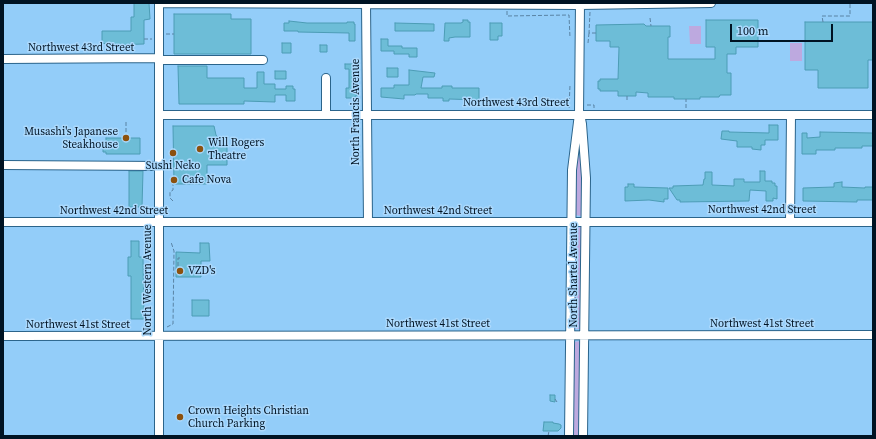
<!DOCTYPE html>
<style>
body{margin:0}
#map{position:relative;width:876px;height:439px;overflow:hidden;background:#93cdf9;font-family:"Source Serif 4",serif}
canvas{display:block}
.frame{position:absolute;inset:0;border:4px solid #001323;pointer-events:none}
.scale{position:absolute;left:730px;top:24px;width:103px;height:18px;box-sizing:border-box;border:2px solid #001323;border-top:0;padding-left:5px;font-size:12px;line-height:14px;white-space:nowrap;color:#001323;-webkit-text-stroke:3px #abd9fd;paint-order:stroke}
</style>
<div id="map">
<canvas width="876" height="439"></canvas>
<div class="frame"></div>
<div class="scale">100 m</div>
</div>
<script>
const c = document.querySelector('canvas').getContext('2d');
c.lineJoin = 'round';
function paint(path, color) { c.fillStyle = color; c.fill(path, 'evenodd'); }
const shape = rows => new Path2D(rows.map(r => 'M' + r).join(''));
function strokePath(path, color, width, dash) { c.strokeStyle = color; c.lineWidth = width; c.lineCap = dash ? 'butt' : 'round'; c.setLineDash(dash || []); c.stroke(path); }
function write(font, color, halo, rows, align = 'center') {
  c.font = font + ' "Source Serif 4",serif'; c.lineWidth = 3; c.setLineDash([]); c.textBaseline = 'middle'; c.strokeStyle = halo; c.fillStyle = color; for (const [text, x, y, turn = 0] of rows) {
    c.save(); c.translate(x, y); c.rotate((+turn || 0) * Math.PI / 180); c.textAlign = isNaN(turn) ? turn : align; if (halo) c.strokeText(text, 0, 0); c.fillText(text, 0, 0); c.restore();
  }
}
paint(shape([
 [689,26,701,26,701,44,690,44],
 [790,43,802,43,802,61,790,61],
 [579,155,582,168,582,216,575,215,575,168],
 [581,227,581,329,573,329,575,228],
 [581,341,580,436,572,436,573,342]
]), '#bda9df');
const building = shape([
 [134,3,149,3,150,19,144,20,144,44,111,45,102,43,102,31,131,31,131,17,134,17,134,3],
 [174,14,231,14,231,19,251,19,251,54,174,54,174,14],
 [463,20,468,20,468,22,470,22,470,37,455,37,449,38,449,41,444,41,445,23,461,23,463,22,463,20],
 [706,20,758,20,758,47,736,47,736,54,727,54,727,73,731,73,731,95,720,95,719,97,700,97,700,99,674,99,674,97,648,97,648,93,636,92,636,96,618,96,618,91,600,91,600,89,598,89,598,81,600,81,600,79,618,79,619,47,610,47,610,41,596,41,596,25,644,24,646,26,670,26,670,37,668,37,668,59,715,59,715,47,706,47,706,20],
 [289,21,307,23,347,23,347,22,354,22,354,24,355,24,355,41,349,41,349,33,298,32,298,31,284,31,284,23,289,23,289,21],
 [805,22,873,22,873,60,868,60,868,88,818,88,818,70,805,70,805,22],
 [395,23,434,24,434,31,395,31,395,23],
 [490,23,502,23,502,36,498,36,498,40,490,40,490,23],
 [381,39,388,39,388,46,402,46,402,48,417,48,417,57,409,57,409,54,394,54,394,51,381,51,381,39],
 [282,43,291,43,291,53,282,53,282,43],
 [320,45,327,45,327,52,320,52,320,45],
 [345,64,357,64,356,88,358,88,358,96,355,96,355,98,346,98,346,88,349,88,349,69,345,69,345,64],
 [178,66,207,66,207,78,244,78,244,88,257,88,257,72,264,72,264,84,275,84,275,89,286,89,286,86,293,86,293,89,295,89,295,101,286,101,286,95,275,95,275,102,244,101,244,104,179,104,178,66],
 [387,68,398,68,398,77,387,77,387,68],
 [409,70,435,73,434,77,423,77,421,88,442,88,442,86,452,86,452,88,479,88,479,100,449,99,449,101,443,101,443,98,428,98,428,94,416,94,415,95,404,95,404,99,381,97,381,88,394,88,394,85,409,85,409,70],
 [275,71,286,71,286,79,275,79,275,71],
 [769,125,778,125,778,140,765,140,765,145,761,145,761,150,752,149,752,147,737,147,737,141,721,139,722,131,729,131,729,132,769,133,769,125],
 [173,126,214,126,216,135,219,139,227,144,227,165,207,165,207,184,174,184,173,126],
 [820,132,872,133,873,133,873,146,862,146,862,148,835,148,835,150,816,150,816,154,802,154,802,133,807,133,807,138,820,137,820,132],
 [106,138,140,138,140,154,106,154,106,152,103,152,103,144,106,144,106,138],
 [129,171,143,171,142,207,129,207,129,171],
 [760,171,765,171,765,181,772,181,772,183,775,183,775,186,777,186,777,199,773,198,773,201,766,201,766,191,750,190,749,201,680,202,680,200,677,200,669,188,673,188,673,186,703,185,704,179,705,179,705,172,712,172,712,185,734,186,734,179,744,179,744,182,760,182,760,171],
 [842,182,842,187,865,188,865,187,873,187,873,200,857,200,857,202,803,201,803,188,834,187,834,183,842,182],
 [628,184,634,184,634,187,668,188,668,199,664,199,664,202,649,200,625,201,625,187,628,187,628,184],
 [131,241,139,241,139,257,143,257,144,319,131,319,131,276,128,276,128,257,131,257,131,241],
 [200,243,209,243,210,261,201,261,201,277,176,277,176,252,200,253,200,243],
 [192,300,209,300,209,316,192,316,192,300],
 [550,395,555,395,555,402,550,401,550,395],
 [544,422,553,422,553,423,559,424,561,425,561,428,558,431,543,431,544,422]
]);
paint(building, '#6dbdd7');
strokePath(building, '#4c9cb5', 1);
const minor = shape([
 [159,3,580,5,711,3],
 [159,3,159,436],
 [366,3,368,222],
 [3,59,159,58],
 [159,60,263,60],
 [326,114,326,78],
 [159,115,873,115],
 [581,119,582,124,586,178,583,436],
 [3,165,159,166],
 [3,222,873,222],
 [790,222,791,115],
 [3,336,873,335],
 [569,436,572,170,579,114,580,3]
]);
strokePath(minor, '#2b648b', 10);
strokePath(shape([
 [507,11,507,16,569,15,570,38],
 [590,12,589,33,596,33],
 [650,18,651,26],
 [823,22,822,16,850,16,850,3],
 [166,34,174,34],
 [144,39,152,39],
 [588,43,589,33],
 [627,96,627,102],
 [587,105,594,105,594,108],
 [569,108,570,85],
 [686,108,686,99],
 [126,138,126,122],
 [173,201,170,198,170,192,173,190,173,180,174,180],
 [180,258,178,258,178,271,180,271],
 [167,327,173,324,174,251,171,242],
 [555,399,557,402],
 [548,436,549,431]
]), '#5983a4', 1, [4, 2]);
strokePath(minor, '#fff', 8);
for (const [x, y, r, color] of [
 [126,138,4,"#8c510e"],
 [200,149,4,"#8c510e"],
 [173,153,4,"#8c510e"],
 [174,180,4,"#8c510e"],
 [180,271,4,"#8c510e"],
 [180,417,4,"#8c510e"]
]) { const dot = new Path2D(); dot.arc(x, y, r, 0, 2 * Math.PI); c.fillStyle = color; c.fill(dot); strokePath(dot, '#abd9fd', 1.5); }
write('11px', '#001323', '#abd9fd', [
 ["Northwest 43rd Street",81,48],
 ["Northwest 43rd Street",516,103],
 ["North Francis Avenue",356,112,-90],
 ["Northwest 42nd Street",762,210],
 ["Northwest 42nd Street",114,211],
 ["Northwest 42nd Street",438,211],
 ["North Shartel Avenue",574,275,-90],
 ["North Western Avenue",148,280,-90],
 ["Northwest 41st Street",438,324],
 ["Northwest 41st Street",762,324],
 ["Northwest 41st Street",78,325]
]);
write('11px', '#001323', '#abd9fd', [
 ["Musashi's Japanese",118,132,"right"],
 ["Steakhouse",118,145,"right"],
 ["Will Rogers",208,143],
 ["Theatre",208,156],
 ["Sushi Neko",173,166,"center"],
 ["Cafe Nova",182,180],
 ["VZD's",188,271],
 ["Crown Heights Christian",188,411],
 ["Church Parking",188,424]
], 'left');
</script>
